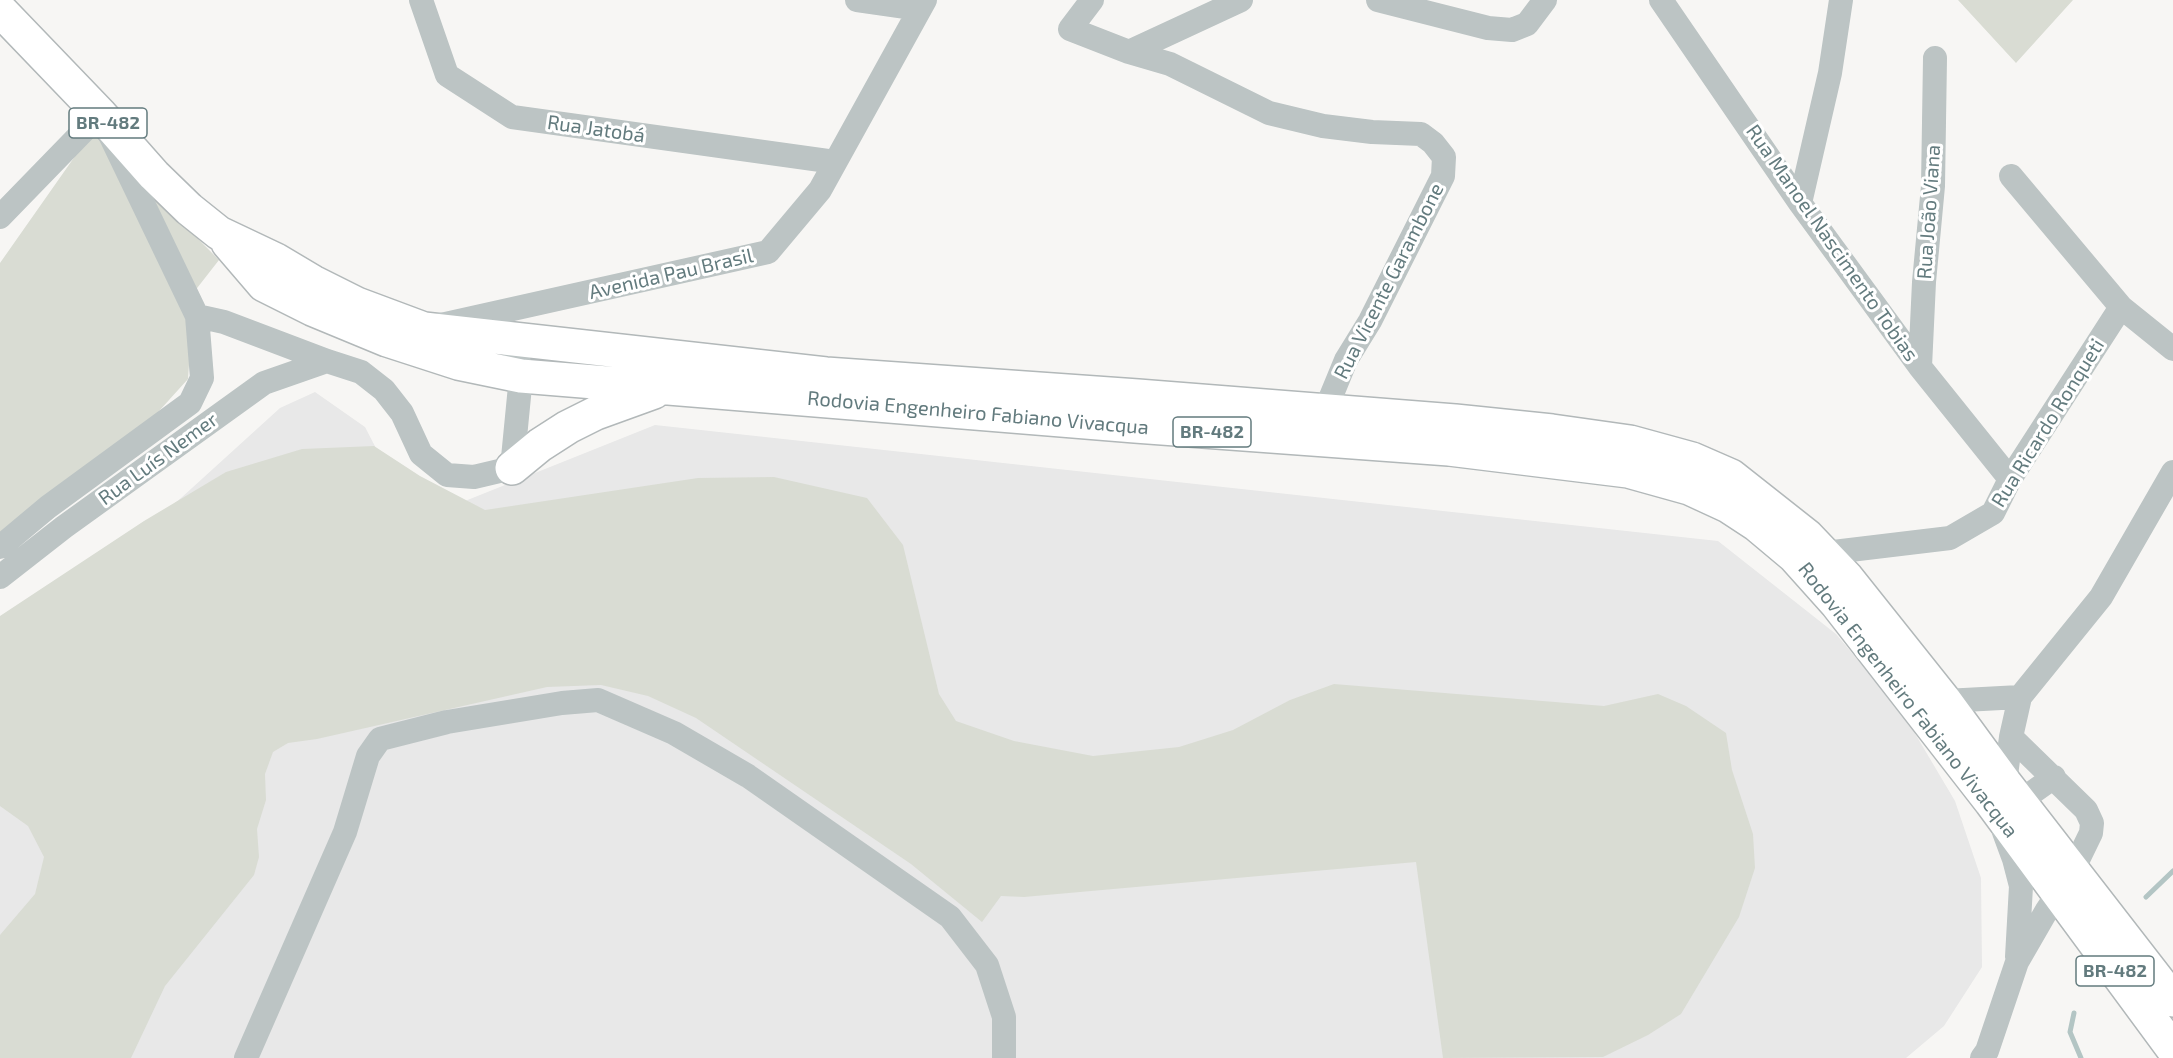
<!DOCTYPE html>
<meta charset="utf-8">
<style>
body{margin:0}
canvas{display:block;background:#f7f6f4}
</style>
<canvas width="2173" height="1058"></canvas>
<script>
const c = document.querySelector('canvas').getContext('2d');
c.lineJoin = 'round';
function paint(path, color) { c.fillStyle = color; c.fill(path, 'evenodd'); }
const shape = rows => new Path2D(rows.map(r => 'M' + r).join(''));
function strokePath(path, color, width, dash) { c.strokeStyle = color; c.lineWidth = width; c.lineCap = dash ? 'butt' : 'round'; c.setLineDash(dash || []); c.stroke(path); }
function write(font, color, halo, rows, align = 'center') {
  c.font = font + ' "Exo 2",sans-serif'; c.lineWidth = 6; c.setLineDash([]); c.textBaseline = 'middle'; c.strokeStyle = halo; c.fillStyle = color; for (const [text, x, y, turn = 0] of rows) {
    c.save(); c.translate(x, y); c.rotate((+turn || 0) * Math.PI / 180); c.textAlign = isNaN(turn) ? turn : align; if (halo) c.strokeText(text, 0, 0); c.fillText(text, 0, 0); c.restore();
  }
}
paint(shape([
 [315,392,365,427,393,481,465,501,655,425,1718,541,1836,634,1904,715,1955,801,1981,878,1982,967,1944,1026,1906,1058,0,1058,0,646,181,498,280,408]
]), '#e8e8e8');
paint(shape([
 [1958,0,2073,0,2016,63],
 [92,132,219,260,194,292,188,379,150,421,0,533,0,263],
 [374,446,420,476,485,510,698,478,774,477,867,498,903,545,939,694,956,721,1014,741,1093,756,1179,747,1233,730,1290,700,1334,684,1604,706,1658,694,1686,706,1726,733,1732,770,1753,834,1755,868,1739,917,1681,1014,1648,1035,1603,1057,1443,1058,1416,862,1024,897,1001,896,982,922,911,864,696,718,648,696,601,685,547,687,317,739,288,743,273,752,265,774,266,800,257,829,259,857,254,875,165,986,131,1058,0,1058,0,935,35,894,44,857,28,826,0,806,0,616,144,521,226,472,302,449]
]), '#d9dcd3');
strokePath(shape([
 [2146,897,2173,871],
 [2074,1013,2070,1032,2081,1058]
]), '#b3c5c4', 5);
const highway = shape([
 [0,10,100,114,154,175,189,209,219,233,276,260,313,282,357,304,424,329,826,374,1138,396,1455,421,1552,431,1630,442,1692,459,1731,476,1807,536,1847,578,1945,701,2005,783,2173,1000],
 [228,243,264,285,312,309,387,340,458,363,521,376,1135,426,1449,449,1628,471,1689,488,1728,506,1757,525,1794,556,1837,604,1991,802,2173,1049],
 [512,468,540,445,568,427,596,413,654,392]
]);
strokePath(highway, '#b2b8b9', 36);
strokePath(shape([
 [421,0,447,75,512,117,835,162],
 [857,0,920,9],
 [1092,0,1070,29,1129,52,1170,64,1269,113,1323,126,1372,132,1421,134,1433,143,1444,157,1443,176,1370,321,1346,360,1325,411],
 [1378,0,1488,28,1512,30,1527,24,1545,0],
 [1661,0,1800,203,1920,367,2010,479],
 [1129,52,1241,0],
 [2011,176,2121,307,2173,349],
 [1800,203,1830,73,1841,0],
 [0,217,100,114,197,316,202,378,190,403,48,507,0,547],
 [197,316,224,322,327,361,361,372,384,390,402,413,421,454,447,475,474,477,512,468,521,376,518,357,509,339],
 [441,325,768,252,820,190,925,0],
 [1920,367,1924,282,1933,186,1935,58],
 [1825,553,1950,538,1993,513,2010,479,2121,307],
 [0,577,64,527,264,383,327,361],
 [1945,701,2020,697],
 [2005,783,2011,737,2020,697,2101,597,2173,472],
 [2019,802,2054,777],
 [2004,832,2014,859,2021,886,2017,957],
 [246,1058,345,832,368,756,380,739,447,722,562,703,598,700,674,733,748,776,950,917,987,965,1004,1017,1004,1058],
 [1982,1058,1987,1051,2017,962,2047,910,2072,872,2091,833,2092,823,2086,810,2011,737]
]), '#bcc4c4', 24);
strokePath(highway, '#fff', 33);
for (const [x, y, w] of [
 [108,123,78],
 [1212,432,78],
 [2115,971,78]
]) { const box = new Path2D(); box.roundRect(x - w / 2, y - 15, w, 30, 4.5); c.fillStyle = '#fff'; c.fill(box); strokePath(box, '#637b7e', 1.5); }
write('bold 18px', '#637b7e', null, [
 ["BR-482",108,123],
 ["BR-482",1212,432],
 ["BR-482",2115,971]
]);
write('20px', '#637b7e', '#fff', [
 ["Rua Jatobá",596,129,8],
 ["Rua João Viana",1929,212,-86],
 ["Rua Manoel Nascimento Tobias",1832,243,55],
 ["Avenida Pau Brasil",671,274,-13],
 ["Rua Vicente Garambone",1389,281,-63],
 ["Rodovia Engenheiro Fabiano Vivacqua",978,413,5],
 ["Rua Ricardo Ronqueti",2048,423,-58],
 ["Rua Luís Nemer",158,459,-36],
 ["Rodovia Engenheiro Fabiano Vivacqua",1908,700,52]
]);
</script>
